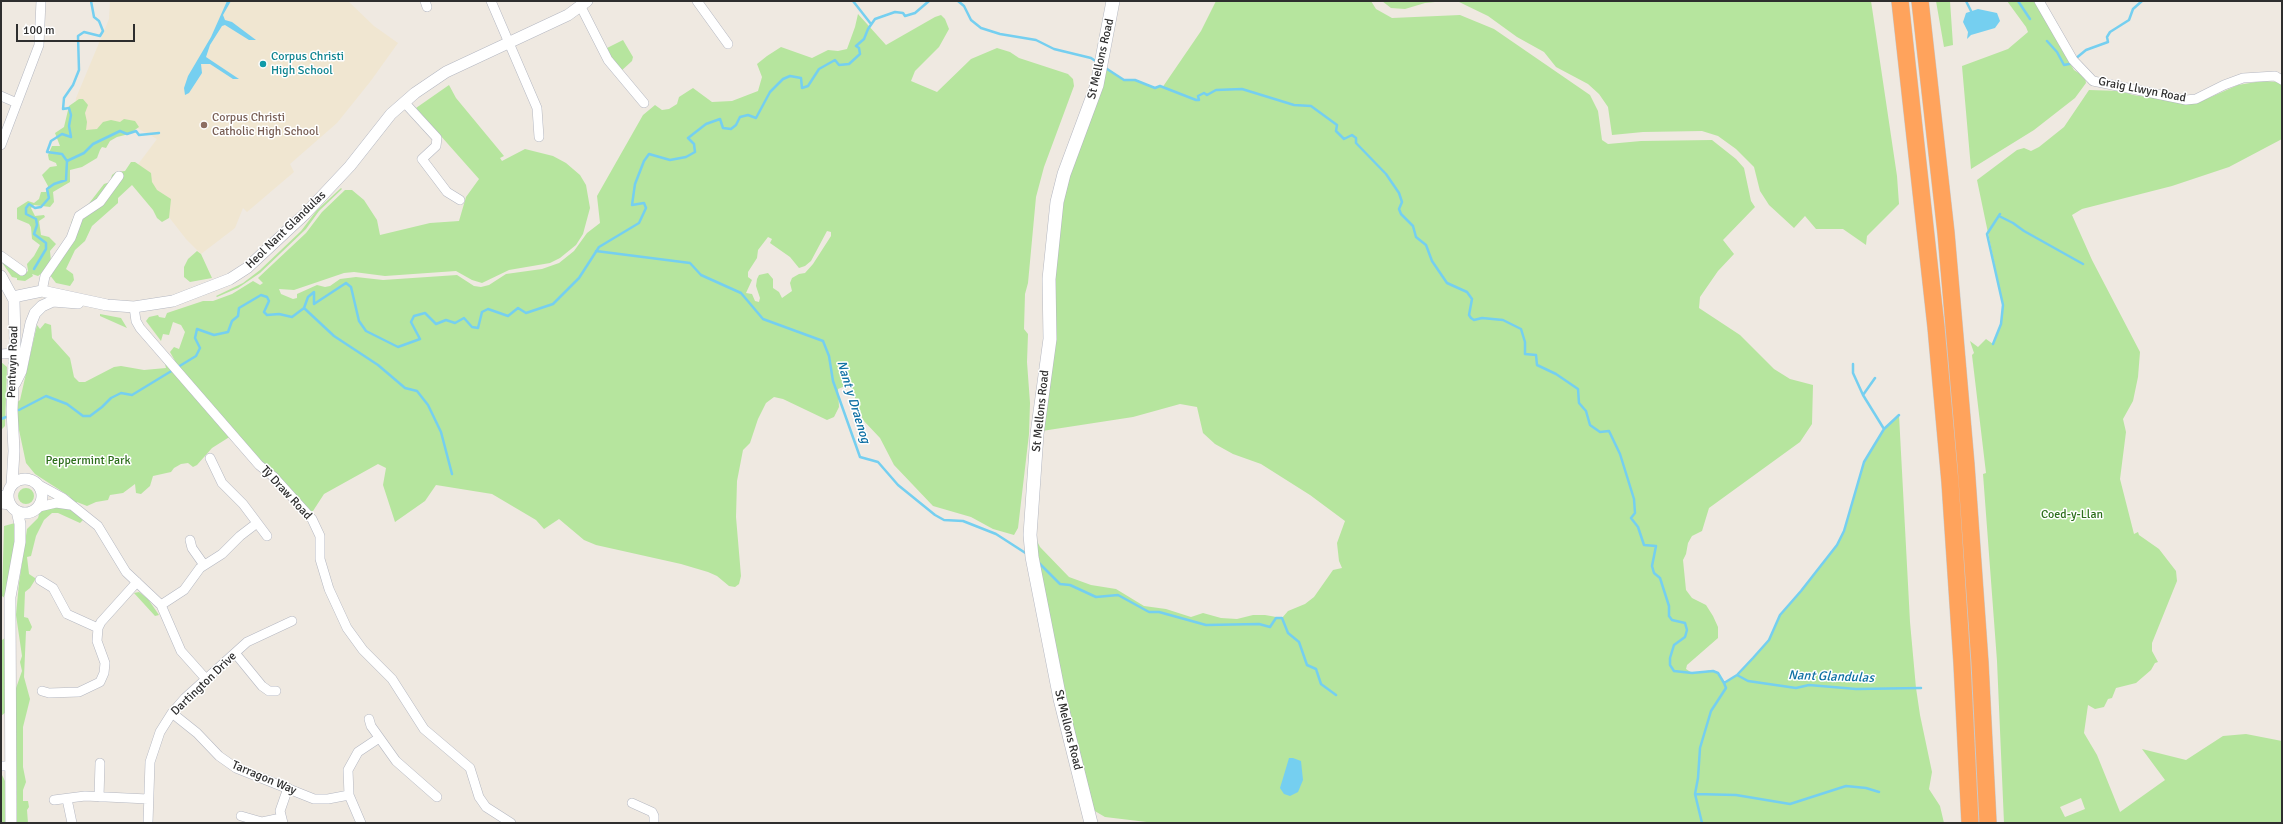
<!DOCTYPE html>
<meta charset="utf-8">
<style>
body{margin:0}
#map{position:relative;width:2283px;height:824px;overflow:hidden;background:#efe9e1;font-family:Signika,sans-serif}
canvas{display:block}
.frame{position:absolute;inset:0;border:2px solid #2e2e2e;pointer-events:none}
.scale{position:absolute;left:16px;top:24px;width:119px;height:18px;box-sizing:border-box;border:2px solid #2e2e2e;border-top:0;padding-left:5px;font-size:12px;line-height:14px;white-space:nowrap;color:#2e2e2e;-webkit-text-stroke:3px #fff;paint-order:stroke}
</style>
<div id="map">
<canvas width="2283" height="824"></canvas>
<div class="frame"></div>
<div class="scale">100 m</div>
</div>
<script>
const c = document.querySelector('canvas').getContext('2d');
c.lineJoin = 'round';
function paint(path, color) { c.fillStyle = color; c.fill(path, 'evenodd'); }
const shape = rows => new Path2D(rows.map(r => 'M' + r).join(''));
function strokePath(path, color, width, dash) { c.strokeStyle = color; c.lineWidth = width; c.lineCap = dash ? 'butt' : 'round'; c.setLineDash(dash || []); c.stroke(path); }
function write(font, color, halo, rows, align = 'center') {
  c.font = font + ' Signika,sans-serif'; c.lineWidth = 3; c.setLineDash([]); c.textBaseline = 'middle'; c.strokeStyle = halo; c.fillStyle = color; for (const [text, x, y, turn = 0] of rows) {
    c.save(); c.translate(x, y); c.rotate((+turn || 0) * Math.PI / 180); c.textAlign = isNaN(turn) ? turn : align; if (halo) c.strokeText(text, 0, 0); c.fillText(text, 0, 0); c.restore();
  }
}
paint(shape([
 [110,1,348,1,374,26,398,43,370,82,337,123,290,164,294,172,247,212,243,208,235,228,201,254,186,239,133,171,157,139,137,128,117,127,71,163,76,98,109,19]
]), '#f0e6d1');
paint(shape([
 [1216,1,1371,1,1376,9,1392,18,1460,15,1494,29,1590,95,1598,111,1602,140,1608,144,1641,141,1712,140,1736,159,1744,168,1751,201,1755,207,1723,240,1734,254,1718,271,1700,297,1699,308,1740,335,1774,369,1790,379,1813,385,1812,424,1800,442,1709,508,1702,531,1692,536,1688,543,1686,554,1683,560,1686,590,1692,598,1706,605,1713,616,1718,627,1718,638,1687,665,1686,669,1692,673,1713,670,1718,673,1725,683,1737,675,1769,640,1780,615,1801,591,1837,545,1844,531,1864,462,1884,429,1899,415,1910,622,1916,688,1920,715,1932,772,1929,789,1940,806,1944,823,1155,823,1105,817,1088,807,1060,699,1036,539,1040,547,1069,577,1091,585,1116,589,1144,606,1166,609,1191,617,1203,613,1221,618,1237,619,1253,615,1265,615,1282,618,1288,611,1305,604,1314,597,1333,570,1342,568,1339,561,1337,543,1345,521,1310,495,1261,464,1233,454,1215,444,1203,433,1197,407,1180,404,1133,417,1042,431,1055,264,1064,189,1106,67,1124,80,1135,80,1155,88,1160,86,1162,88,1201,31],
 [1382,1,1445,1,1425,3,1405,9,1391,8],
 [1457,1,1871,1,1897,176,1899,204,1867,236,1866,245,1843,229,1816,229,1805,216,1794,228,1769,205,1760,191,1754,167,1736,149,1718,136,1702,131,1643,132,1612,135,1608,107,1599,94,1588,84,1556,67,1544,52,1517,37,1488,16],
 [1936,1,1950,1,1953,45,1944,47],
 [2007,1,2042,1,2057,41,2074,70,2085,77,2086,83,2075,98,2034,130,1971,169,1962,66,2008,49,2028,32,2026,27],
 [858,14,886,45,935,17,941,15,945,19,949,29,939,47,915,71,911,81,937,92,971,59,997,48,1010,52,1019,58,1068,74,1073,79,1074,86,1044,167,1036,197,1028,283,1025,294,1024,329,1028,334,1027,362,1030,403,1029,434,1018,528,1014,535,993,529,971,517,933,506,894,465,880,438,863,420,850,384,838,389,839,407,834,417,827,420,783,399,774,397,766,403,758,419,750,443,743,450,737,481,736,517,741,576,739,584,735,587,729,586,717,576,708,572,681,564,596,545,584,540,559,519,544,529,536,520,492,494,436,485,425,501,395,522,383,485,386,468,378,464,324,494,313,511,311,518,231,436,212,448,197,465,193,467,188,463,181,464,174,468,171,472,153,476,150,486,141,494,136,493,135,484,123,493,110,495,108,500,96,502,87,506,77,502,75,504,69,496,35,474,26,463,19,430,15,427,14,405,20,400,37,325,40,329,45,323,51,325,52,338,70,358,74,377,79,382,85,382,114,367,121,366,144,370,166,368,165,364,175,361,170,352,174,347,179,349,185,332,181,325,173,322,169,335,163,334,161,341,146,321,149,317,158,315,159,317,165,318,167,313,203,301,213,301,232,294,253,281,260,285,263,283,258,278,306,233,322,212,345,190,352,190,364,200,377,220,380,235,430,223,459,221,466,197,479,179,416,108,449,85,456,98,504,156,500,158,502,161,525,149,553,156,566,163,580,175,586,185,590,208,583,234,576,245,560,258,550,263,509,270,482,283,472,280,456,271,385,276,354,272,344,273,294,290,279,289,281,294,293,299,297,298,297,294,317,285,325,287,330,286,340,279,356,277,383,280,457,275,474,286,481,287,489,285,506,274,542,269,559,263,574,251,587,233,600,223,597,196,643,115,655,105,662,110,669,109,677,104,679,97,693,88,712,102,732,101,758,91,762,77,757,64,767,56,781,47,812,58,828,50,838,51,847,49,855,27],
 [827,231,831,232,831,236,813,264,805,273,799,274,792,278,790,283,792,291,782,298,779,292,773,288,773,279,768,273,759,275,757,279,756,286,760,298,759,302,755,301,752,294,746,293,752,280,748,277,748,272,757,258,758,250,768,237,772,239,770,243,790,257,799,268,805,266,811,261],
 [623,40,633,57,632,61,620,72,605,49],
 [2262,81,2278,82,2282,86,2282,139,2229,167,2172,186,2082,209,2072,215,2092,260,2140,352,2138,377,2133,401,2123,419,2126,432,2120,479,2134,534,2138,532,2139,535,2159,549,2176,571,2177,581,2152,643,2152,651,2158,662,2155,663,2151,670,2136,683,2116,688,2112,698,2108,699,2104,707,2095,709,2088,705,2084,733,2097,755,2120,812,2165,780,2142,749,2186,760,2223,736,2246,734,2282,741,2282,823,2004,823,1997,661,1983,474,1986,473,1972,355,1974,353,1970,341,1978,347,1986,339,1993,344,2001,324,2003,305,1977,180,2017,150,2024,148,2031,151,2039,147,2064,127,2089,90,2121,91,2133,95,2195,104,2238,85],
 [2081,798,2085,809,2065,817,2060,807],
 [79,99,83,99,88,105,85,113,87,122,86,130,97,129,103,122,111,120,120,122,124,119,135,121,139,127,129,134,117,137,110,141,106,148,102,147,100,150,97,158,82,167,70,170,70,182,53,192,54,202,50,207,34,205,31,208,35,216,44,215,45,217,39,221,41,235,49,237,56,244,50,251,51,261,74,234,71,226,72,220,87,206,104,184,110,182,112,175,116,172,125,171,131,162,135,162,151,173,152,182,157,190,171,199,169,218,162,222,157,218,153,210,132,185,118,198,118,203,92,226,85,241,75,250,66,269,73,274,74,280,70,286,56,283,46,270,38,276,32,274,33,276,25,281,17,280,17,278,12,277,1,261,22,276,28,271,27,264,34,256,40,245,32,239,31,227,29,224,17,219,17,208,28,201,34,203,39,199,41,192,46,192,48,186,42,175,50,167,57,166,56,163,49,160,48,155,52,146,60,146,55,133,64,127,69,106],
 [341,188,342,189,319,211,306,229,260,273,238,288,217,297,216,296,243,283,260,270,301,231,317,210],
 [197,251,201,254,212,278,190,282,184,277,184,267,188,259],
 [100,314,121,318,127,328,100,316],
 [1,362,7,367,5,426,1,430],
 '18 496a8 8 0 1 1 16 0a8 8 0 1 1-16 0Z',
 [57,507,69,508,84,519,80,523,58,513,52,513,44,520,36,536,31,556,27,557,29,574,35,578,35,580,30,588,25,592,24,617,28,618,32,627,30,631,26,631,24,677,30,699,23,727,23,767,26,782,23,790,23,801,28,801,29,807,27,810,28,823,17,823,15,691,22,671,20,662,22,656,16,615,19,583,27,529,38,518,40,511],
 [15,523,17,537,7,583,6,599,2,596,4,526],
 [139,592,148,599,159,615,155,616,134,593],
 [5,638,6,712,1,716,2,640],
 [1,773,5,781,7,823,1,823]
]), '#b6e59e');
paint(shape([
 [227,1,231,1,223,15,225,20,232,22,256,40,249,40,225,25,222,26,210,45,206,57,239,79,233,79,210,64,201,64,202,73,189,93,185,95,184,88,188,76,211,37],
 [1978,9,1997,13,2000,21,1995,28,1971,35,1967,39,1968,32,1963,22,1966,13],
 [1289,758,1293,758,1301,761,1303,780,1298,792,1290,796,1284,794,1280,788]
]), '#75cff0');
strokePath(shape([
 [853,1,871,24],
 [958,1,964,6,971,20,981,28,1000,34,1036,40,1054,49,1091,58,1097,62],
 [1966,1,1971,11],
 [2018,1,2030,19],
 [2047,41,2057,52,2064,65,2069,64,2086,50,2108,42,2107,37,2110,32,2129,20,2133,9,2142,1],
 [1104,67,1124,80,1135,80,1155,88,1160,86,1196,100,1199,100,1198,96,1204,93,1207,95,1216,90,1242,89,1294,105,1311,106,1337,125,1336,131,1344,139,1352,135,1356,138,1356,143,1386,174,1399,193,1402,202,1399,209,1401,214,1413,226,1416,237,1426,245,1432,261,1447,283,1467,292,1472,299,1469,315,1471,318,1474,320,1482,318,1503,320,1521,329,1525,342,1525,354,1536,355,1537,365,1556,374,1578,389,1579,403,1586,411,1590,425,1600,432,1609,431,1620,454,1634,499,1635,513,1631,518,1638,527,1644,545,1656,546,1652,566,1654,573,1660,578,1669,606,1669,616,1672,620,1685,623,1687,630,1685,637,1674,645,1670,658,1670,665,1674,671,1692,673,1713,671,1718,673,1724,683,1737,675,1753,658,1769,640,1780,615,1801,591,1837,545,1844,531,1864,462,1884,429,1899,415],
 [67,161,84,153,93,144,120,131,127,134,136,131,139,135,159,133],
 [1999,216,2013,223,2024,231,2083,264],
 [596,251,690,263,701,275,741,293,763,319,823,341,829,356,833,381,860,457,878,462,898,485,935,515,944,520,963,521,996,534,1027,554],
 [34,269,46,249,46,243,34,234,37,225,36,219,26,214,26,208,29,204,35,208,41,207,49,198,47,189,54,184,66,180,67,161,62,154,47,152,51,141,62,134,71,137,69,126,71,115,69,108,63,109,64,98,73,85,79,70,78,36,84,32,100,36,103,31,99,21,94,17,91,1],
 [304,308,334,336,378,365,405,388,417,391,428,405,441,432,452,474],
 [1993,344,2001,324,2003,305,1987,234,2000,214],
 [1853,364,1853,373,1863,395],
 [1875,378,1863,395,1884,429],
 [19,410,46,396,67,404,83,416,90,416,102,407,111,398,121,393,132,395,196,356,200,348,195,338,197,329,214,335,228,332,232,321,238,316,239,308,261,295,267,297,269,301,264,312,267,315,279,314,292,317,304,308,308,297,314,292,314,304,346,283,351,287,359,321,366,331,398,347,420,339,411,322,414,316,425,313,436,324,446,320,455,323,464,318,472,327,478,328,482,312,488,309,508,316,518,308,526,313,553,304,579,278,599,247,639,223,646,208,644,203,632,205,635,184,644,161,649,154,670,160,686,157,695,152,694,144,688,138,706,124,720,119,723,128,731,129,736,125,740,117,748,115,756,118,770,92,783,79,790,76,801,78,802,88,808,86,819,69,835,60,839,65,849,64,860,54,859,48,856,46,864,39,868,29,875,19,895,12,903,13,905,16,915,13,929,1],
 [1,419,6,417],
 [1039,563,1060,584,1070,585,1096,597,1118,595,1149,612,1159,612,1206,625,1259,624,1270,627,1276,618,1282,618,1288,633,1299,642,1307,665,1316,669,1321,684,1336,695],
 [1737,675,1748,681,1796,688,1809,685,1856,689,1921,688],
 [1695,794,1736,795,1790,804,1846,786,1866,788,1879,792],
 [1702,823,1695,794,1698,778,1700,748,1711,711,1726,688,1724,683]
]), '#75cff0', 2.5);
const minor = shape([
 [425,1,427,7],
 [491,1,537,108,539,137],
 [697,1,728,44],
 [2039,1,2073,60,2093,81,2186,100,2196,99,2224,85,2243,78,2275,76,2282,80],
 [581,7,608,60,644,103],
 [1,96,17,103],
 [404,102,437,138,436,146,422,159,447,192,460,200],
 [1,145,39,45,41,1],
 [1,256,22,271],
 [42,291,45,276,71,238,79,216,100,202,119,176],
 [134,307,136,321,140,328,259,465,274,477,312,519,320,536,320,559,329,589,347,628,363,650,392,679,424,729,470,768,479,797,486,807,511,823],
 [1,354,14,353],
 [210,458,222,483,243,504,267,536],
 [39,485,63,498,98,526,126,572,161,605,181,651,206,679],
 [1,496,8,494],
 [1,504,11,505],
 [39,507,56,503,70,505],
 [190,540,192,548,204,565],
 [40,580,53,588,67,614,98,628],
 [161,605,184,590,200,568,222,554,240,536,257,523],
 [235,653,262,686,269,691,276,691],
 [42,691,49,693,79,692,100,682,104,673,105,663,97,641,98,628,101,622,137,582],
 [172,713,197,733,219,756,236,768,314,799,328,799,349,795],
 [369,719,371,726,396,761,437,797],
 [1,766,9,766],
 [99,797,100,763],
 [67,799,72,823],
 [54,800,85,796,148,799],
 [632,803,652,812,654,816,654,823],
 [241,816,262,822,281,818],
 [148,823,150,762,160,732,172,713,185,698,247,642,292,621],
 [283,823,280,811,288,788],
 [361,823,349,795,348,770,358,752,379,738]
]);
const tertiary = shape([
 [1,276,14,300,15,340,12,410,14,451,12,485],
 [13,297,42,291,107,305,134,307,173,301,230,279,247,268,305,214,350,166,391,114,415,93,446,72,568,15,587,1],
 [15,383,21,371,31,323,35,313,42,306,53,301,78,303],
 '8 496a17 17 0 1 1 34 0a17 17 0 1 1-34 0Z',
 [11,823,10,597,20,542,20,524,17,511]
]);
const secondary = shape([
 [1091,823,1060,699,1032,557,1030,535,1037,434,1050,339,1049,279,1057,202,1064,174,1097,85,1113,1]
]);
const motorway = shape([
 [1900,1,1936,327,1950,482,1962,663,1970,823],
 [1920,1,1946,233,1966,465,1980,663,1988,823]
]);
strokePath(minor, '#b4b7c1', 10);
strokePath(tertiary, '#b4b7c1', 12);
strokePath(secondary, '#b4b7c1', 14);
strokePath(motorway, '#c9c9c9', 18);
strokePath(minor, '#fff', 9);
strokePath(tertiary, '#fff', 11);
strokePath(secondary, '#fff', 13);
strokePath(motorway, '#ffa35c', 17);
for (const [x, y, r, color] of [
 [263,64,4,"#0f9aa8"],
 [204,125,4,"#8d6e63"]
]) { const dot = new Path2D(); dot.arc(x, y, r, 0, 2 * Math.PI); c.fillStyle = color; c.fill(dot); strokePath(dot, '#fff', 1.5); }
write('12px', '#0d838f', '#fff', [
 ["Corpus Christi",271,57],
 ["High School",271,71]
], 'left');
write('12px', '#2e2e2e', '#fff', [
 ["St Mellons Road",1101,59,-77],
 ["Graig Llwyn Road",2142,90,11],
 ["Heol Nant Glandulas",286,230,-44],
 ["Pentwyn Road",13,362,-88],
 ["St Mellons Road",1041,411,-84],
 ["Tŷ Draw Road",286,493,47],
 ["Dartington Drive",204,684,-44],
 ["St Mellons Road",1068,730,76],
 ["Tarragon Way",264,778,23]
]);
write('12px', '#785e54', '#fff', [
 ["Corpus Christi",212,118],
 ["Catholic High School",212,132]
], 'left');
write('12px', '#2c6e1b', '#fff', [
 ["Peppermint Park",88,461],
 ["Coed-y-Llan",2072,515]
]);
write('italic 13px', '#0d6fa3', '#fff', [
 ["Nant y Draenog",853,402,73],
 ["Nant Glandulas",1831,677,2]
]);
</script>
